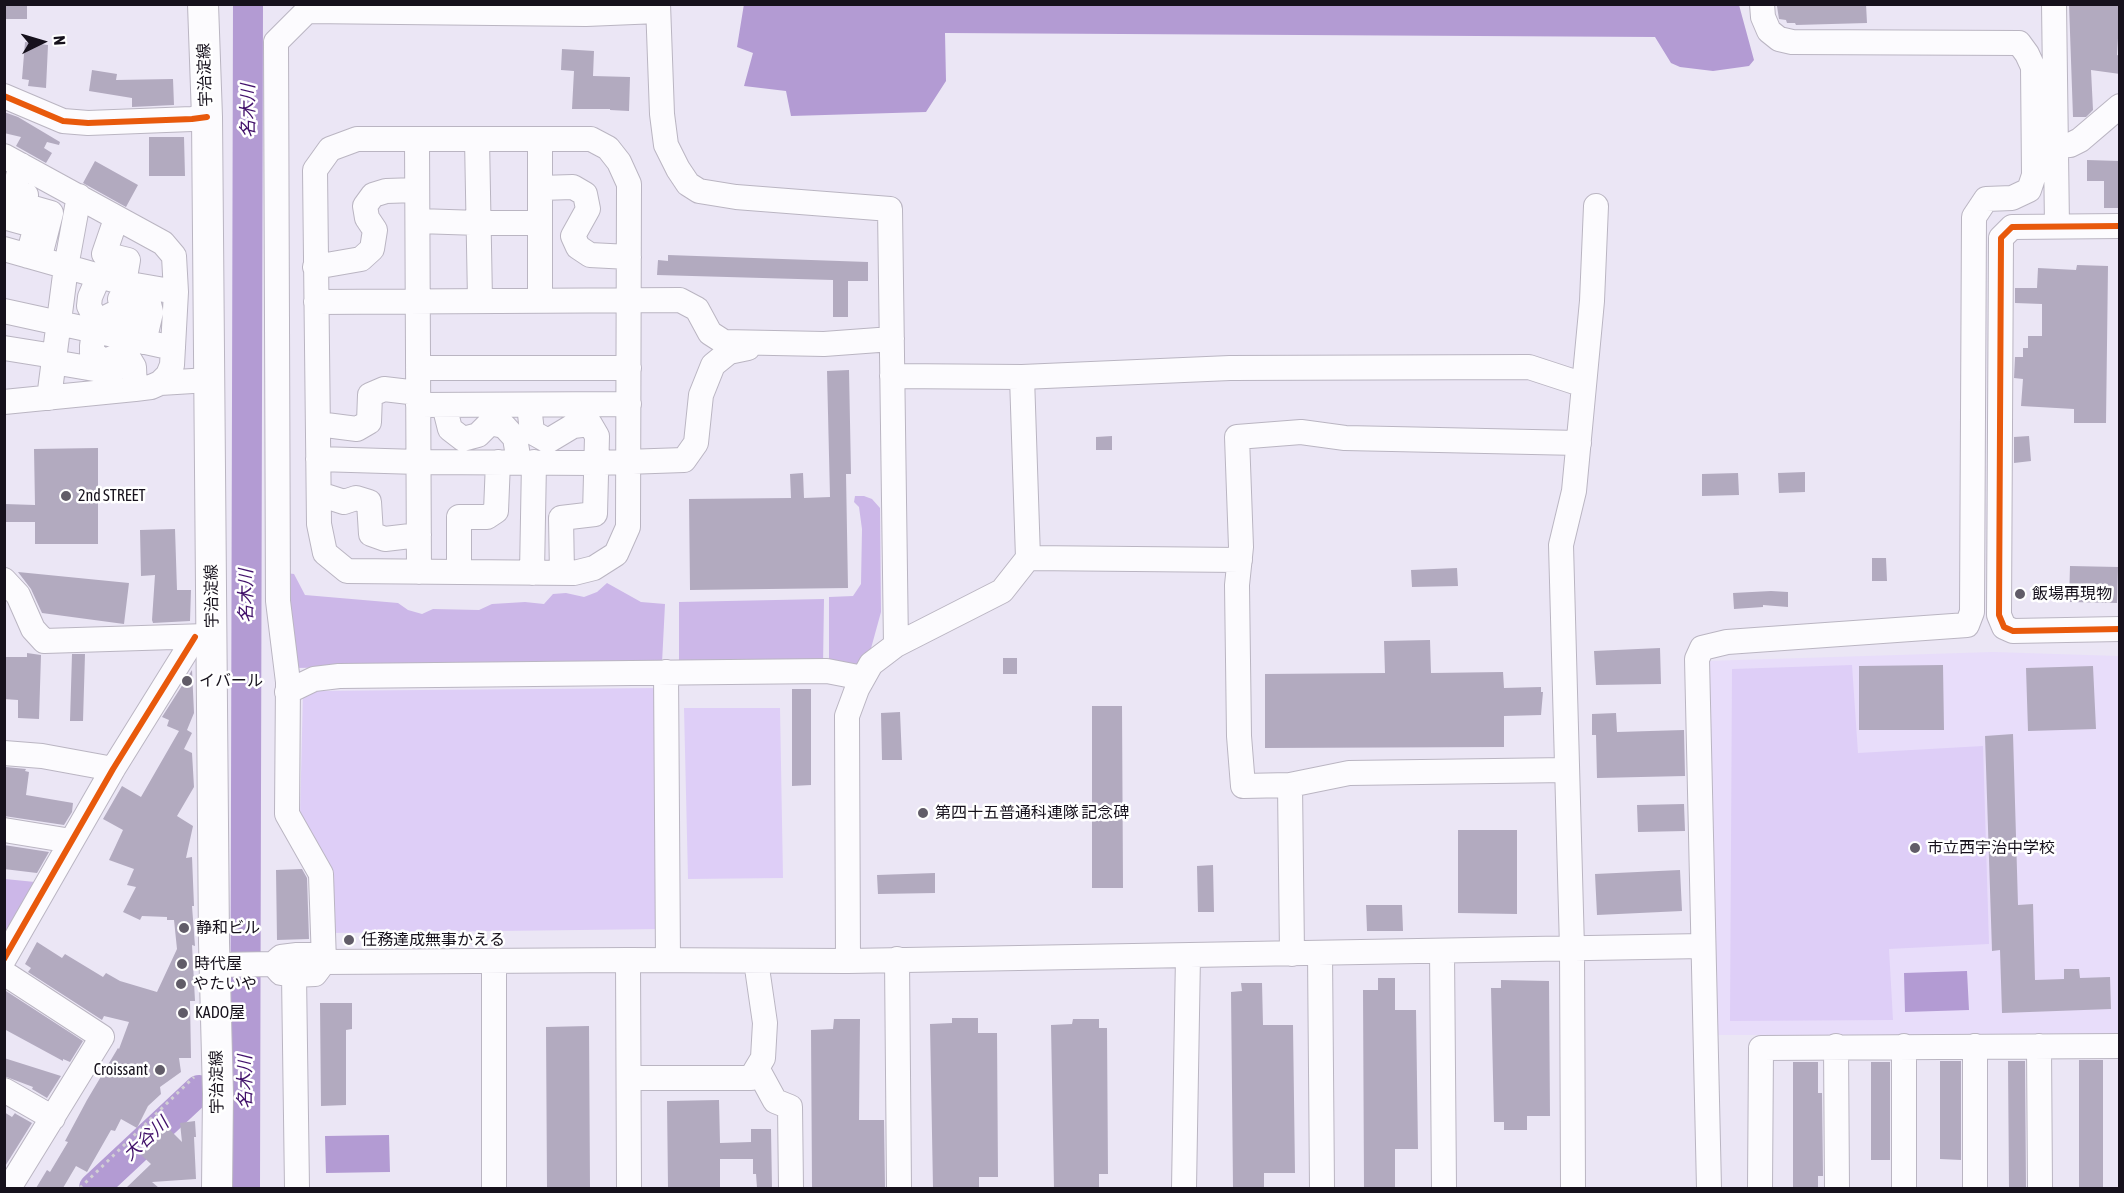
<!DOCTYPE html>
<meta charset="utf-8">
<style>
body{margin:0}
#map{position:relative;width:2124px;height:1193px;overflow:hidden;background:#ebe6f5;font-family:"Asap Condensed",sans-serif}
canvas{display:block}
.frame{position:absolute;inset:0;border:6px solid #16111c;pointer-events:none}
.north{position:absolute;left:12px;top:12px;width:60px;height:60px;-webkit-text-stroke:4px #fff;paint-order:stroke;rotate:85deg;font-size:16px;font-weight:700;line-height:24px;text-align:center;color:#16111c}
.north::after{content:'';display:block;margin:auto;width:21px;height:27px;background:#16111c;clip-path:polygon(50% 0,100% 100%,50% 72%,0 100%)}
</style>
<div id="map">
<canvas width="2124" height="1193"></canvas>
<div class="frame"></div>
<div class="north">N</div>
</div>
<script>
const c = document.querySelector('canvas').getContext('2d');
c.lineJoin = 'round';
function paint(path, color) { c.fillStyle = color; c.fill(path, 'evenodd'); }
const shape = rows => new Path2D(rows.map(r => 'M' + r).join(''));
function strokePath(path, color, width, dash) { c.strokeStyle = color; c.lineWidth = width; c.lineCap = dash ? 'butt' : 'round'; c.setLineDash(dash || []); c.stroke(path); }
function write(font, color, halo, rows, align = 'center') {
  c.font = font + ' "Asap Condensed","Noto Sans JP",sans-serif'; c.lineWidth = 5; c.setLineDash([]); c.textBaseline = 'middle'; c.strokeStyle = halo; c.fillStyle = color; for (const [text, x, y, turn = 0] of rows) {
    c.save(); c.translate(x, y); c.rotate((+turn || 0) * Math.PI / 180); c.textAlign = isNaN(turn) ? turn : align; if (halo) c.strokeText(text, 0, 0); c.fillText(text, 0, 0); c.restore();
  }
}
paint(shape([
 [1993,652,2119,656,2119,1035,1713,1035,1706,661]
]), '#e8ddfa');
paint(shape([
 [1852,665,1858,753,1983,746,1989,944,1889,949,1893,1020,1730,1021,1732,669],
 [660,688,662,929,331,933,329,862,300,818,303,691],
 [684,708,780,708,783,878,688,879]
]), '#decef7');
paint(shape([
 [855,496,864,496,872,499,880,508,881,612,870,652,855,667,829,660,829,597,853,596,861,584,862,529,859,507,854,502],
 [286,573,294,574,305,595,398,603,408,610,422,614,433,609,479,610,492,604,525,602,544,604,553,594,566,593,584,597,597,592,607,583,641,602,665,604,662,663,292,668],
 [824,599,823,667,679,667,679,602],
 [5,879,35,882,5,934]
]), '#ccb7e8');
paint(shape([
 [744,4,1739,5,1754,60,1749,66,1713,71,1680,67,1671,63,1655,37,945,33,946,81,926,112,791,116,786,91,744,86,753,53,737,47],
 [1967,971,1969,1010,1905,1012,1904,973],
 [389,1135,390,1172,326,1173,325,1136]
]), '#b39bd3');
strokePath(shape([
 [94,1188,199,1090],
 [245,1188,248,4]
]), '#b39bd3', 30);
paint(shape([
 [4,4,27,4,27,19,4,19],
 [1783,4,1866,4,1867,23,1796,25,1795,23,1787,23,1786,20,1779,19,1777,6],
 [2069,4,2120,4,2117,55,2120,56,2120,74,2091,70,2093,110,2086,117,2073,117],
 [25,42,48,45,46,88,28,86,29,80,22,79],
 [562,49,594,51,593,76,630,77,629,111,610,110,610,109,572,109,574,71,561,70],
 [92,70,117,74,116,80,173,79,174,105,132,107,132,98,89,91],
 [4,112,18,117,60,142,59,145,47,142,44,148,52,153,46,163,16,146,21,137,4,133],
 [149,137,184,137,185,176,149,176],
 [2087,160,2120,161,2120,208,2104,208,2104,181,2087,181],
 [95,161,138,185,126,207,83,183],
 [668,255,868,262,868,281,848,281,848,317,833,317,833,280,657,275,658,260,668,261],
 [2077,265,2108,266,2106,423,2074,423,2074,409,2021,406,2023,379,2014,378,2015,357,2023,357,2023,348,2028,348,2028,336,2042,336,2042,304,2015,303,2015,288,2037,288,2038,268,2076,270],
 [849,370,851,474,846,474,848,588,690,590,689,499,791,498,790,474,803,473,804,498,830,497,827,371],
 [1112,436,1112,450,1096,450,1096,437],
 [2029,436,2031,461,2014,463,2014,437],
 [98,448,98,544,35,544,35,522,4,522,4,504,35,505,34,449],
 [1805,472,1805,492,1779,493,1778,473],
 [1738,473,1739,495,1702,496,1702,474],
 [175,529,177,590,191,590,190,621,153,623,152,620,155,575,141,576,140,530],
 [1872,558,1886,558,1887,581,1872,581],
 [2070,566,2118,567,2117,603,2069,602],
 [1457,568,1458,586,1412,587,1411,570],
 [18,572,129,583,124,624,42,613,31,589],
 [1771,591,1788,592,1788,607,1763,605,1763,607,1734,609,1733,593],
 [1430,640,1431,673,1503,672,1504,688,1541,687,1541,692,1543,692,1541,715,1504,716,1504,747,1265,748,1265,674,1385,673,1384,641],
 [1660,648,1661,684,1596,685,1594,651],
 [27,653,41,655,39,719,18,718,18,700,4,699,4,657,27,657],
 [72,654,85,654,83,721,70,721],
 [1003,658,1017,658,1017,674,1003,674],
 [1943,665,1944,730,1859,730,1859,666],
 [2093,666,2096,729,2028,731,2026,668],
 [192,670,194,713,187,730,192,733,184,749,192,753,194,787,177,816,193,826,186,858,192,857,194,906,192,906,195,946,192,945,195,1001,190,1001,191,1058,179,1058,181,1072,160,1087,161,1094,148,1106,137,1128,121,1119,115,1131,111,1130,87,1172,76,1166,63,1188,36,1188,47,1170,50,1172,68,1142,65,1141,87,1100,118,1048,119,1049,129,1022,104,1016,102,1020,28,972,31,968,25,964,37,942,62,958,65,954,103,977,106,973,120,981,157,992,177,949,174,920,167,920,167,917,142,916,140,920,123,912,136,887,127,885,134,869,109,860,123,830,103,819,122,786,141,797,179,731,167,726,169,720,162,717],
 [792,689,811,689,811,785,792,786],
 [1092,706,1122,706,1123,888,1092,888],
 [900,712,902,760,882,760,881,713],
 [1616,713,1617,732,1684,730,1685,776,1597,778,1596,735,1592,735,1592,714],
 [2013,734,2018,905,2033,904,2035,980,2064,979,2064,969,2079,969,2080,978,2110,977,2111,1009,2002,1013,2000,950,1992,951,1985,736],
 [6,767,26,769,25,771,29,772,26,795,73,803,72,812,64,825,4,816],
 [1684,804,1685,831,1638,832,1637,805],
 [1458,830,1517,830,1517,914,1458,913],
 [4,845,49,852,37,873,4,869],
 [1213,865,1214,912,1198,912,1197,866],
 [302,869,307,878,309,939,277,940,276,870],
 [1680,870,1682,911,1597,915,1595,874],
 [935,873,935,893,878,894,877,875],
 [1366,905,1402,905,1403,931,1367,931],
 [1378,978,1395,978,1395,1010,1416,1010,1418,1149,1395,1149,1395,1188,1364,1188,1363,990,1378,990],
 [1501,980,1549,981,1550,1116,1527,1116,1527,1130,1504,1130,1504,1122,1494,1122,1491,988,1501,988],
 [1241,983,1262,983,1263,1025,1293,1025,1295,1173,1264,1173,1264,1188,1233,1188,1231,992,1242,991],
 [6,991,83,1041,70,1062,63,1059,63,1061,4,1029],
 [320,1003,352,1003,352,1029,346,1030,346,1105,321,1106],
 [952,1018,978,1018,978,1033,997,1033,998,1177,979,1177,979,1188,933,1188,930,1024,952,1023],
 [834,1019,860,1019,859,1120,884,1120,885,1188,812,1187,811,1030,833,1029],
 [1073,1019,1099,1019,1099,1028,1107,1028,1108,1174,1099,1174,1099,1188,1054,1188,1051,1025,1072,1024],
 [589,1026,590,1188,547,1188,546,1027],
 [4,1058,61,1076,47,1098,32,1089,33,1087,4,1076],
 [2079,1060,2103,1060,2103,1188,2079,1188],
 [1940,1061,1961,1061,1961,1160,1940,1159],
 [2008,1061,2025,1061,2026,1188,2009,1188],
 [1793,1062,1818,1062,1818,1093,1822,1093,1823,1176,1818,1176,1818,1188,1793,1188],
 [1871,1062,1890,1062,1890,1160,1871,1160],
 [719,1100,720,1143,751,1142,751,1129,771,1129,772,1188,757,1188,756,1174,753,1174,753,1159,720,1159,720,1188,668,1188,667,1101],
 [4,1112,12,1117,15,1113,16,1114,32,1123,4,1168],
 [195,1121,196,1137,194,1137,196,1179,152,1182,159,1188,126,1188,151,1164,140,1154,166,1126,182,1142,180,1123]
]), '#b2aabf');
const minor = shape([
 [658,4,662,114,666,145,678,169,688,184,699,191,736,197,890,209,896,645],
 [2054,4,2057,226],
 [4,96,63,121,88,123,192,119,207,117],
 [357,139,591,139,608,148,619,162,629,184,628,527,616,554,594,568,574,573,347,571,325,553,319,524,315,170,330,149,357,139],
 [417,139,419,572],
 [477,139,480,300],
 [2055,146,2070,145,2080,140,2120,106],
 [4,156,163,243,174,256,176,292,172,365,168,375,160,383,151,387,135,389,4,402],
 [21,165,7,218,36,226,28,256],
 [540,188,573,187,585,194,588,209,573,236,578,247,590,255,629,257],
 [26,195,23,205,51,213,42,248],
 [116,219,104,254,128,260,124,283],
 [418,221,479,223,539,223],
 [2120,226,2012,227,2001,238,1999,615,2004,627,2013,631,2120,629],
 [4,249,124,283,176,292],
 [315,267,361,259,372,249,375,230,367,218,365,206,373,195,386,191,417,190],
 [99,276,90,297,89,306,93,314,98,318,105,318,117,312,127,313,134,321,134,339],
 [120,299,129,302,141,298,149,304,151,312,144,342],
 [540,300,540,139],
 [316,302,680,300,697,309,710,333,724,342,824,344,892,339],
 [4,311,173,348],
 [94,331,92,346,92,353,104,361,118,356,128,357,134,367,135,389],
 [4,348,54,356],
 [53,362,112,372],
 [418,368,629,368],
 [892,376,1022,377,1230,368,1529,367,1584,385],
 [160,383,209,380],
 [49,398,66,267,79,196],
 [418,405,629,404],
 [444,405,450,429,463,439,478,435,490,423,504,426,515,438,519,462],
 [529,405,532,432,548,441,573,426,590,424,597,436,595,514,561,518,562,573],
 [318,424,357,429,369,422,370,395,384,389,418,393],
 [318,459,418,462,596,463,684,460,696,443,701,395,713,365,729,352,748,348],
 [319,494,344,502,356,498,369,502,371,534,385,539,419,535],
 [1028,558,1240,560],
 [459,572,459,517,487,517,496,511,498,462],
 [532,573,534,462],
 [4,580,18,595,33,629,44,641,207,636],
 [666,672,668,960],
 [287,692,314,679,339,676,827,671,863,678],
 [4,753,42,756,113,769],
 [1567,770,1349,773,1290,785,1243,786,1239,736,1237,585,1241,547,1237,437,1301,432,1345,438,1579,443],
 [1290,785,1292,954],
 [4,830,71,841],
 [1442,951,1444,1188],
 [1320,953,1322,1188],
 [4,959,113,769,195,637],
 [897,959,899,1188],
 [628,960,629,1188],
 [494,961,494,1188],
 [848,961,847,716,857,689,871,664,896,645,1002,591,1028,558,1022,377],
 [273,964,281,973,294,975,315,974,324,962,321,874,287,814,288,682,278,601,276,42,307,11,586,14,658,11],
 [215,965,273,964,281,957,297,955,317,955,324,962,628,960,848,961,1703,946],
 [4,973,102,1037,9,1188],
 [294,975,297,1188],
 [1836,1046,1837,1188],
 [1904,1046,1904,1188],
 [2039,1046,2040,1188],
 [757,1068,775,1101,790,1107,791,1188],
 [629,1078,751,1078,763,1058,765,1023,756,961],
 [4,1090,53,1118],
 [1184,1188,1188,956],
 [1573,1188,1572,948,1561,545,1574,491,1592,301,1596,206],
 [1709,1188,1697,659,1702,648,1727,642,1967,625,1972,612,1974,217,1986,199,2012,198,2029,190,2034,175,2033,67,2027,54,2019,43,1792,42,1779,39,1769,31,1763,17,1762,4],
 [1760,1188,1761,1048,2120,1046],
 [1975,1188,1975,1046]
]);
const major = shape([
 [203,4,207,117,214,942,218,1094,217,1188]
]);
strokePath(minor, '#bab5c2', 26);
strokePath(major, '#bab5c2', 32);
strokePath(shape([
 [80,1188,194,1077]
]), '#d2d0d4', 3, [3, 4.5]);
strokePath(minor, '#fcfbfe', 24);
strokePath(major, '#fcfbfe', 30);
strokePath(shape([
 [4,96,63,121,88,123,192,119,207,117],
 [2120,226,2012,227,2001,238,1999,615,2004,627,2013,631,2120,629],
 [4,959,113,769,195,637]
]), '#e8590c', 6);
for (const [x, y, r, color] of [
 [66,496,6,"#615c68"],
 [2020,594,6,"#615c68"],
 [187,681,6,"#615c68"],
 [923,813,6,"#615c68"],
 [1915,848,6,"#615c68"],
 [184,928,6,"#615c68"],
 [349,940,6,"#615c68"],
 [182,964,6,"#615c68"],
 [181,984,6,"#615c68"],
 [183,1013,6,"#615c68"],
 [160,1070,6,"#615c68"]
]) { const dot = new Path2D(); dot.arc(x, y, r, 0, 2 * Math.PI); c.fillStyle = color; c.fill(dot); strokePath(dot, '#fff', 2); }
write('16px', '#16111c', '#fff', [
 ["宇治淀線",205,75,-92],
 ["宇治淀線",212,596,-91],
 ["宇治淀線",217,1082,-91]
]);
write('16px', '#16111c', '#fff', [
 ["2nd STREET",78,496],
 ["飯場再現物",2032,594],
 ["イバール",199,681],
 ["第四十五普通科連隊 記念碑",935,813],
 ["市立西宇治中学校",1927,848],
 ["静和ビル",196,928],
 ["任務達成無事かえる",361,940],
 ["時代屋",194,964],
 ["やたいや",193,984],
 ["KADO屋",195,1013],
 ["Croissant",148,1070,"right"]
], 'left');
write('italic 18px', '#41106a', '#fff', [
 ["名木川",248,111,-90],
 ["名木川",246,596,-90],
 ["名木川",245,1082,-90],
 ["大谷川",146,1139,-43]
]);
</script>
